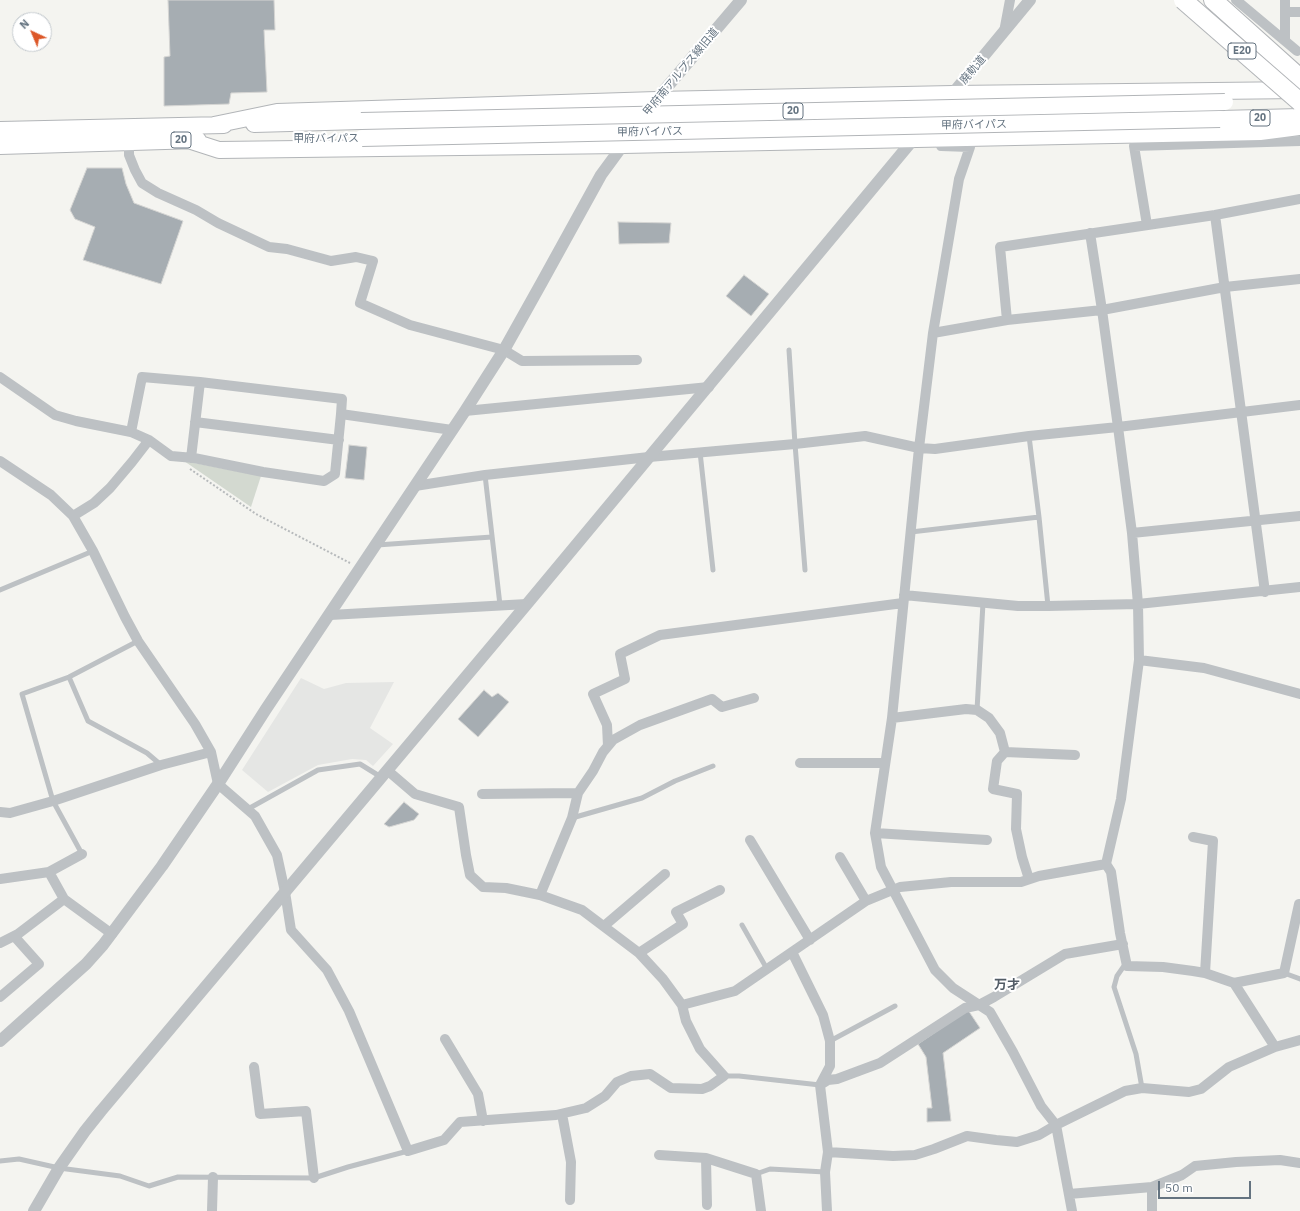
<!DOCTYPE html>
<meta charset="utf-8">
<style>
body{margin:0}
#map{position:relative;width:1300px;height:1211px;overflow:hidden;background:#f4f4f0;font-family:"IBM Plex Sans",sans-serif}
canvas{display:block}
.north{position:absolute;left:12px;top:12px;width:40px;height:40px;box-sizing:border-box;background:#fff;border:1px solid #c1c7cc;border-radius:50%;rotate:316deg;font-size:11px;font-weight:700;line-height:16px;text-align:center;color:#647380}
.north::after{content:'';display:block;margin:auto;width:14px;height:18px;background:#dc5728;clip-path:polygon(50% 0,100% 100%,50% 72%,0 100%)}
.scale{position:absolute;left:1158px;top:1181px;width:93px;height:18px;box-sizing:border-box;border:2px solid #647380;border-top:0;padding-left:5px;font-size:12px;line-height:14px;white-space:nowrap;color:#647380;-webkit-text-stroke:3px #fff;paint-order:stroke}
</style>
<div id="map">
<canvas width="1300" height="1211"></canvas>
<div class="north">N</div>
<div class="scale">50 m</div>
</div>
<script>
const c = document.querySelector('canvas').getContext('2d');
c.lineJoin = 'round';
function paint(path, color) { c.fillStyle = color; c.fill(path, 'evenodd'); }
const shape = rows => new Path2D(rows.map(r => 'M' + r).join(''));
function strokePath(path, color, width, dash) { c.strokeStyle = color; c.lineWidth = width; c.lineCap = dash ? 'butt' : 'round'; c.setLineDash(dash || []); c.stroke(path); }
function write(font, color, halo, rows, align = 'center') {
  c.font = font + ' "IBM Plex Sans","Noto Sans JP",sans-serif'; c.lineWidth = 4; c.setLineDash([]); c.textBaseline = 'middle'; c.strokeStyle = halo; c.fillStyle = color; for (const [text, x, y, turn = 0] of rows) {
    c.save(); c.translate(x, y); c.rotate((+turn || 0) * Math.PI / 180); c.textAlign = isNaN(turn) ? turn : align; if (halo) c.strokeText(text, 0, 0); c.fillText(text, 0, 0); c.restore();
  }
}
paint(shape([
 [301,678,324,689,346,683,394,682,370,728,393,744,373,766,366,760,352,759,318,765,268,792,242,770]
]), '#e5e6e4');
paint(shape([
 [184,461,261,476,251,507]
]), '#d3d9d0');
const building = shape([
 [168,0,274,0,275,30,264,30,267,92,231,93,229,104,164,106,164,57,170,56,168,0],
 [87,168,122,168,126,184,134,203,183,221,161,284,83,260,95,227,75,219,70,210,87,168],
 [618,222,671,223,669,243,619,244,618,222],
 [744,275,769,294,751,316,726,296,744,275],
 [349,445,367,447,364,480,345,478,349,445],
 [484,690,492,697,498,693,509,702,478,737,458,719,484,690],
 [404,802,419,814,414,820,389,827,384,824,404,802],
 [968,1010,980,1028,943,1053,951,1121,927,1122,927,1108,932,1108,926,1057,918,1044,968,1010]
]);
paint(building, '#a6adb2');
strokePath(building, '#d5d5d3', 1);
const trunk = shape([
 [1220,119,1300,117],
 [254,124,361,121],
 [214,125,277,112,656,100,953,94,1300,90],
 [0,130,224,125],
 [188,140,219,150,623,145,1260,132,1300,127],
 [0,146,198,140]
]);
const motorway = shape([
 [1213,0,1300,78]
]);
strokePath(trunk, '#b2b5b8', 18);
strokePath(motorway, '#b2b5b8', 20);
strokePath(shape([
 [190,469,256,514,350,563]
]), '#b7babc', 2, [2, 2]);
strokePath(shape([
 [789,350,795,444,805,570],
 [1029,436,1039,517],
 [700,452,713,570],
 [485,475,500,605],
 [911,532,1039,517,1048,606],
 [377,545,492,537],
 [0,590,93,551],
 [69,677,88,721,147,753,161,765],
 [977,710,983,603],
 [248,809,318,770,360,764,381,777],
 [572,818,642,798,675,781,713,766],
 [82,854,53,801,22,694,69,677,138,641],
 [742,925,767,969],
 [1126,963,1117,976,1114,987,1136,1054,1142,1088],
 [1284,973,1300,979],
 [830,1041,895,1006],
 [724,1076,739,1076,820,1085],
 [0,1161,19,1159,59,1168,120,1176,149,1186,178,1177,314,1178,348,1167,408,1151],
 [756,1174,770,1169,825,1172]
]), '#bdc1c4', 5);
strokePath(shape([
 [1236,0,1297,51],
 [1285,12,1300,12],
 [1004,32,1010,0],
 [1285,41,1285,0],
 [129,141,129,155,135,170,142,183,158,193,196,210,218,223,269,247,287,249,331,261,356,257,373,261,360,303,410,325,504,350,522,361,637,360],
 [941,146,970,147,959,179,933,333,919,448,892,718,875,833,877,844,881,867,935,970,953,988,990,1012,1013,1052,1041,1106,1056,1125,1072,1211],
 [1215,215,1265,592],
 [1147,225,1134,146,1300,141],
 [1090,233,1102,310,1118,427,1132,533,1138,604,1139,660,1121,799,1106,864,1111,872,1120,933,1127,966,1163,967,1193,971,1205,973,1234,983],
 [1007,320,1000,247,1215,215,1300,199],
 [933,333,1007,320,1102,310,1225,287,1300,279],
 [0,377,55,415,76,421,131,432,149,440,171,456,194,458,263,472,324,481,335,474,341,414,452,430],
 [465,411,709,387],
 [195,422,339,440],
 [131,432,142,377,200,382,342,399,341,414],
 [191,458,200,382],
 [0,461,51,495,73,516,93,551,125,617,138,641,195,724,211,752,218,784,255,816,277,855,285,892,291,930,327,970,349,1011,408,1151,444,1140,460,1122,556,1115,586,1108,605,1096,617,1082,631,1076,650,1074,671,1088,702,1089,710,1086,724,1076,700,1049,686,1021,682,1005,663,979,639,953,582,910,540,895,506,888,483,887,470,875,466,855,459,807,415,794,387,770],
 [415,486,485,475,649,457,795,444,865,436,919,448,935,449,1029,436,1118,427,1300,405],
 [73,516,94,503,110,488,132,462,149,440],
 [1132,533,1300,516],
 [904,595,1018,606,1048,606,1138,604,1300,587],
 [330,615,527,604],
 [1139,660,1204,668,1300,694],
 [892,718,966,709,977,710,989,718,1000,733,1005,752,997,761,993,789,1017,794,1016,829,1022,857,1029,879],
 [608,746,607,725,593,694,625,679,620,654,660,635,903,603],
 [1005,752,1075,755],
 [800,763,885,763],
 [482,794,578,793],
 [0,812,10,813,53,801,161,765,211,752],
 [875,833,987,840],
 [1193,837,1213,841,1205,973],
 [750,840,810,940],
 [840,857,866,901],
 [49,872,64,899,112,934],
 [0,879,49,872,82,854],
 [540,895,572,818,578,793,593,771,603,752,613,740,640,725,712,699,722,707,754,698],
 [604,926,665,874],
 [0,943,18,934,64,899],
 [792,952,823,1015,830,1041,830,1066,820,1085,828,1152,825,1172,827,1211],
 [639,953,683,924,676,912,720,890],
 [0,997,39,964,14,936],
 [682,1005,735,991,866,901,900,887,951,882,1021,882,1039,876,1106,864],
 [445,1039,478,1094,483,1121],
 [1275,1047,1234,983,1284,973,1299,904],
 [254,1067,260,1114,306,1111,314,1178],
 [820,1085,828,1080,837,1079,880,1063,965,1008,979,1005,994,997,1065,954,1123,944],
 [562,1114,571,1162,570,1200],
 [828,1152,893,1156,915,1155,934,1149,967,1136,996,1140,1017,1142,1039,1135,1056,1125,1125,1091,1142,1088,1189,1092,1201,1089,1229,1067,1275,1047,1300,1040],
 [659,1155,706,1158],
 [1069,1194,1152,1187,1182,1175,1195,1166,1236,1162,1280,1160,1300,1163],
 [707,1205,706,1158,756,1174,761,1211],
 [212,1211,213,1177],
 [1152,1211,1152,1187]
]), '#bdc1c4', 10);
strokePath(shape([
 [949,98,1030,0],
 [0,1041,86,964,103,945,162,866,218,784,266,709,465,411,504,350,542,282,601,175,656,100,741,0],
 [34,1211,59,1168,85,1131,101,1111,527,604,917,135]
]), '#bdc1c4', 12);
strokePath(trunk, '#fff', 16);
strokePath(motorway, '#fff', 18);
const trunkBridge = shape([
 [361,121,1225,102],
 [362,138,1220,119]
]);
const motorwayBridge = shape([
 [1183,0,1300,102]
]);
strokePath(trunkBridge, '#b2b5b8', 18, []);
strokePath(motorwayBridge, '#b2b5b8', 20, []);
strokePath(trunkBridge, '#fff', 16);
strokePath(motorwayBridge, '#fff', 18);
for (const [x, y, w] of [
 [1242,51,28],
 [793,111,20],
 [1260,118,20],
 [181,140,20]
]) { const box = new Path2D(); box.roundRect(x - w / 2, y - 8, w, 16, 3); c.fillStyle = '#fff'; c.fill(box); strokePath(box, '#647380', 1); }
write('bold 10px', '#647380', null, [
 ["E20",1242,51],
 ["20",793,111],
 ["20",1260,118],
 ["20",181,140]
]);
write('11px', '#647380', '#fff', [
 ["廃軌道",973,70,-50],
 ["甲府南アルプス線旧道",681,72,-50],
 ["甲府バイパス",974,125,-1],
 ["甲府バイパス",650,132,-1],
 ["甲府バイパス",326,139]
]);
write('bold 13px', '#525c66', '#fff', [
 ["万才",1007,985]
]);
</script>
